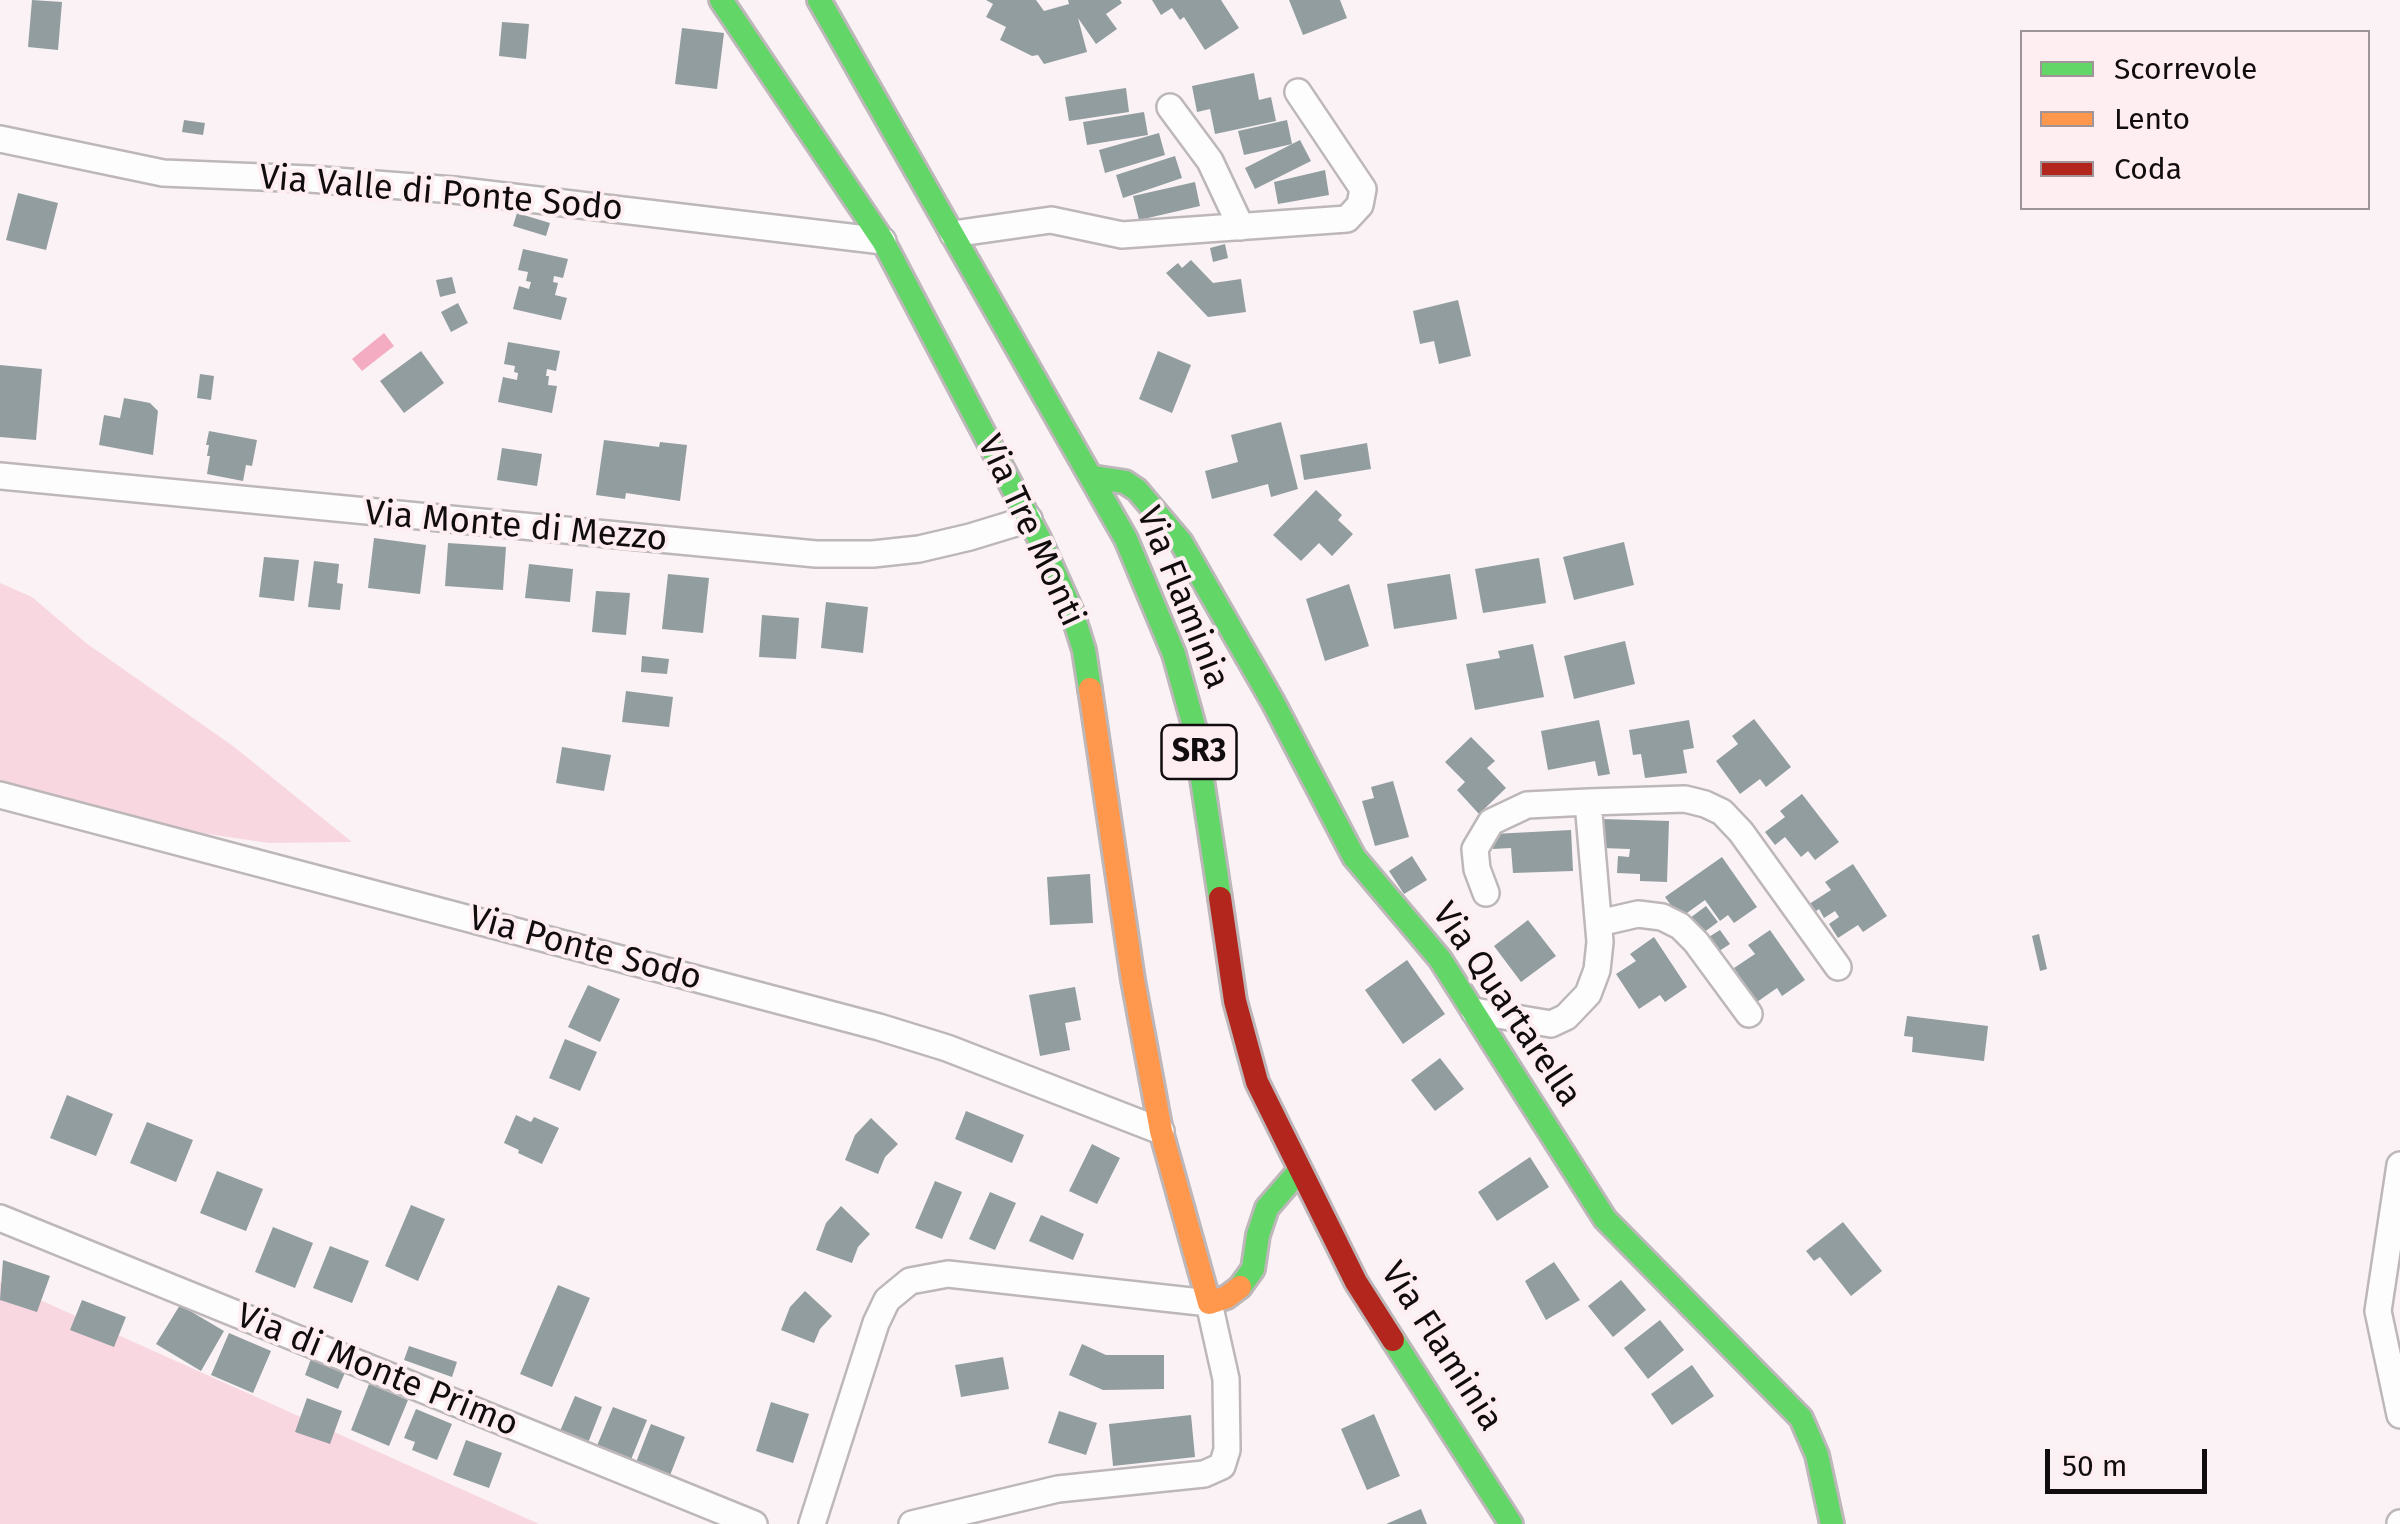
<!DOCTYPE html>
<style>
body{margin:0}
#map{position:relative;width:2400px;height:1524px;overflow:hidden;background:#faf2f4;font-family:"Fira Sans",sans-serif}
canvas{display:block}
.legend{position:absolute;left:2020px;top:30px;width:350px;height:180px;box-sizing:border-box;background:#feeef2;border:2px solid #9f9497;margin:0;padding:12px 18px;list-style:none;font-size:30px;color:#110c0e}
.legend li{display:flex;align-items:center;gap:20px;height:50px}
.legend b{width:50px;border:2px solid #9f9497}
.scale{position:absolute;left:2045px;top:1449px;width:162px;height:45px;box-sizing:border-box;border:5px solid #110c0e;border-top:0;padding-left:12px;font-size:30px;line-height:35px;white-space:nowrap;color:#110c0e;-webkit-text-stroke:8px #feeef2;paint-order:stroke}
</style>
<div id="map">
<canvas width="2400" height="1524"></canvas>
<ul class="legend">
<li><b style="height:12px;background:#63d668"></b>Scorrevole</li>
<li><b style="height:12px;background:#ff974d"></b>Lento</li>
<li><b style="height:12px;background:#b3261e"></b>Coda</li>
</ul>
<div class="scale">50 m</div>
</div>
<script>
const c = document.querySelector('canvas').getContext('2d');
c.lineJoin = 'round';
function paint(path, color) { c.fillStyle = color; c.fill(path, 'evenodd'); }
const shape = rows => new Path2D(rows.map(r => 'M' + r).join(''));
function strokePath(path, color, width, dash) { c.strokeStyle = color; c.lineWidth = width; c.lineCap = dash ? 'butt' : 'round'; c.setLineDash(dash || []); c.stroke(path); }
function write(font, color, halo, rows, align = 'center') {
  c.font = font + ' "Fira Sans",sans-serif'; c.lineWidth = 8; c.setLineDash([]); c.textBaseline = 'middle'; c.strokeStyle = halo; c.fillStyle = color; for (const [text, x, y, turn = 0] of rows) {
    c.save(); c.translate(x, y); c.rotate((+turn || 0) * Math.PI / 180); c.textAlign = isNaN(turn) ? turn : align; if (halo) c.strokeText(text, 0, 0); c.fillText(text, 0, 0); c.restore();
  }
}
paint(shape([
 [0,583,32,597,86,643,233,746,352,842,269,843,79,815,0,792],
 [0,1282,539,1524,0,1524]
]), '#f9d7e0');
paint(shape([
 [384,333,394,346,362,371,352,359]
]), '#f4acc2');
paint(shape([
 [32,0,62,2,58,50,28,47],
 [986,0,1036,0,1044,11,1069,4,1068,0,1120,0,1122,3,1106,14,1117,29,1096,44,1078,18,1087,52,1044,64,1038,55,1032,56,1000,40,1006,27,986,17,993,4],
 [1152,0,1221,0,1239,28,1205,50,1184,17,1180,20,1172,8,1161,15],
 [1289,0,1340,0,1347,18,1303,35],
 [502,22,529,24,526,59,499,56],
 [682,28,724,33,717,89,675,84],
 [1254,73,1259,100,1271,97,1276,121,1215,134,1210,109,1197,112,1192,86],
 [1126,88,1129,112,1069,121,1065,97],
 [1144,112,1148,135,1087,145,1083,122],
 [184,120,205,123,203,135,182,132],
 [1287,120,1292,144,1300,140,1311,161,1255,189,1245,168,1292,144,1244,155,1238,131],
 [1159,133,1165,155,1105,173,1099,150],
 [1175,156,1182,178,1123,198,1116,175],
 [1325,170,1329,195,1278,204,1274,182],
 [1195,182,1200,206,1139,220,1133,196],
 [18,193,58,203,46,250,6,240],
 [517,213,550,223,546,236,513,226],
 [1225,244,1228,258,1213,262,1210,248],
 [523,249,568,259,563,278,554,276,553,282,558,283,555,295,567,298,561,320,513,309,519,286,529,289,531,282,526,281,528,272,518,270],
 [1191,260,1213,283,1241,279,1246,312,1208,317,1166,273,1178,263,1182,268],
 [452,277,456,293,440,297,436,280],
 [1458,300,1471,356,1439,364,1434,341,1420,344,1413,311],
 [458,303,468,323,451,332,441,312],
 [508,342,560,351,556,371,547,369,546,376,549,376,548,385,557,386,552,413,498,402,503,377,517,380,518,373,514,372,515,366,504,364],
 [421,351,444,383,404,413,380,381],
 [1158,351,1191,365,1172,413,1139,399],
 [0,365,42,369,36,440,0,437],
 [200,374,214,376,211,400,197,398],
 [124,398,150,403,158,411,153,455,99,445,104,415,120,418],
 [1281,422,1298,489,1271,497,1268,484,1212,499,1205,471,1238,462,1231,435],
 [209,431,257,440,252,466,246,465,243,481,207,474,210,456,207,456,209,445,206,445],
 [604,440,659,447,660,442,687,445,680,501,626,493,625,499,596,495],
 [1367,443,1371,469,1304,480,1300,455],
 [502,448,542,454,537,486,497,480],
 [1316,490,1342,515,1338,520,1353,534,1332,556,1319,543,1301,561,1273,535],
 [374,538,426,545,420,594,368,588],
 [1624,542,1634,585,1574,600,1563,557],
 [448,543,506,547,503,590,445,586],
 [264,557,299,560,294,601,259,597],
 [1539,558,1546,603,1483,613,1475,569],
 [314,561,339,564,337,583,343,584,340,610,308,607],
 [529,564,573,569,570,602,525,598],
 [668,574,709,578,703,633,662,629],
 [1450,574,1457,619,1394,629,1387,584],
 [1349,584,1369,646,1325,661,1306,599],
 [596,591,630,593,626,635,592,632],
 [826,602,868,607,863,653,821,648],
 [762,615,799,618,796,659,759,657],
 [1625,641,1635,684,1574,699,1564,656],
 [1533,644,1544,697,1475,710,1466,664,1500,658,1498,651],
 [642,656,669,659,667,674,641,672],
 [626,691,673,697,669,727,622,722],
 [1754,719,1791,767,1766,787,1760,779,1740,794,1716,761,1738,744,1732,736],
 [1599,720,1610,774,1598,776,1595,761,1548,770,1541,731],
 [1689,720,1694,748,1683,750,1687,773,1645,778,1641,754,1633,755,1629,730],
 [1471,737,1495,761,1487,768,1506,788,1479,814,1457,790,1465,782,1445,762],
 [562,747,611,755,604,791,556,783],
 [1393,781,1409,837,1375,846,1362,801,1374,798,1371,787],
 [1802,794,1839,842,1815,860,1808,851,1801,857,1785,837,1775,845,1765,832,1785,817,1780,811],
 [1603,819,1669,821,1667,882,1640,881,1640,874,1617,873,1618,856,1629,857,1630,849,1602,848],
 [1571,830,1573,871,1513,873,1511,848,1493,849,1493,834],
 [1412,856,1427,880,1404,894,1389,871],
 [1722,857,1757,907,1734,923,1728,915,1720,921,1705,900,1680,918,1665,897],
 [1853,864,1887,916,1863,932,1858,925,1838,938,1829,924,1839,917,1835,911,1824,918,1819,909,1809,916,1803,908,1831,890,1825,882],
 [1090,874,1093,923,1050,925,1047,877],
 [1706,906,1718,922,1699,936,1686,921],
 [1528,920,1556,956,1521,982,1494,946],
 [1720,930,1730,944,1713,955,1704,940],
 [1770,930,1805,980,1782,996,1777,988,1757,1002,1734,968,1755,954,1748,945],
 [2039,934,2047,969,2040,971,2032,936],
 [1654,937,1687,987,1665,1002,1660,995,1639,1009,1616,974,1636,961,1630,954],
 [1407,960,1445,1014,1403,1044,1365,990],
 [588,985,620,999,600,1042,568,1027],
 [1075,987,1081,1020,1065,1023,1070,1050,1040,1056,1029,995],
 [1907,1016,1988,1026,1984,1061,1912,1052,1913,1037,1904,1036],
 [565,1039,597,1052,580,1091,549,1078],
 [1440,1058,1464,1089,1435,1111,1411,1080],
 [67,1095,113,1114,96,1156,50,1138],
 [966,1111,1024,1135,1012,1163,955,1139],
 [516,1115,531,1122,534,1117,559,1128,542,1164,518,1153,519,1150,504,1143],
 [871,1118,898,1144,885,1157,878,1174,845,1160,855,1135],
 [147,1122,193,1140,176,1182,130,1163],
 [1092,1144,1120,1158,1097,1204,1069,1191],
 [1530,1157,1549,1187,1497,1221,1478,1192],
 [217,1171,263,1189,246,1231,200,1213],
 [935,1181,962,1192,942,1239,915,1228],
 [990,1192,1016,1203,995,1250,969,1239],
 [411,1205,445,1219,418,1281,385,1266],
 [841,1206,870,1234,858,1247,852,1263,816,1250,826,1223],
 [1041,1215,1084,1234,1073,1260,1029,1241],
 [1843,1222,1882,1271,1851,1296,1820,1257,1814,1261,1806,1251],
 [273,1227,313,1243,295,1288,255,1272],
 [330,1246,369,1261,352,1303,313,1288],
 [3,1260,50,1276,37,1312,0,1300],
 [1554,1262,1580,1300,1546,1320,1525,1281],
 [1621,1280,1646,1310,1613,1337,1588,1306],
 [558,1285,590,1298,552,1387,520,1374],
 [805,1291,832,1316,820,1329,814,1343,781,1330,790,1307],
 [82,1300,126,1317,114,1347,70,1330],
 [180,1305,224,1331,201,1371,156,1344],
 [1660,1320,1684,1350,1648,1379,1624,1348],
 [229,1333,271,1351,253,1393,211,1375],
 [1082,1344,1106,1355,1164,1355,1164,1389,1103,1390,1069,1375],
 [409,1346,457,1362,452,1377,404,1360],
 [312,1356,346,1370,338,1389,305,1375],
 [1003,1357,1009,1389,961,1397,955,1365],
 [1692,1365,1714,1396,1672,1425,1651,1394],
 [369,1384,408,1400,389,1446,351,1430],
 [575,1396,602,1407,588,1443,560,1431],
 [307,1398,342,1411,330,1444,295,1432],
 [771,1402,809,1414,793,1463,756,1451],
 [613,1407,647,1420,628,1467,594,1453],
 [416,1409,452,1424,437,1460,412,1450,415,1442,404,1438],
 [1059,1411,1097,1423,1086,1455,1048,1443],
 [1374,1414,1400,1476,1367,1490,1341,1429],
 [1191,1415,1195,1457,1113,1466,1109,1424],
 [651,1424,685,1437,667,1483,633,1470],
 [466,1440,502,1453,489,1488,453,1475],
 [1421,1509,1427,1524,1386,1524]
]), '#929da0');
const street = shape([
 [1170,107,1210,161,1241,227],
 [0,139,163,173,310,179,454,190,883,241],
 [953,234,1051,220,1122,235,1347,219,1360,205,1363,189,1298,92],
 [0,476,816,554,873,554,919,549,970,537,1029,519],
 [0,795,879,1027,947,1048,1161,1131],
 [1486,893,1477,869,1475,849,1491,822,1527,805,1588,802],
 [1599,923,1638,914,1662,917,1680,926,1696,942,1749,1014],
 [1474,1011,1551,1024,1566,1017,1588,994,1597,970,1600,942,1588,802,1685,799,1705,804,1722,812,1741,832,1838,967],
 [2400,1165,2378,1311,2400,1415],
 [0,1218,754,1524],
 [812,1524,876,1323,887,1300,910,1281,948,1274,1209,1303,1226,1379,1227,1450,1222,1466,1204,1474,1058,1489,912,1524],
 [2400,1524,2400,1523]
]);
const fast = shape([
 [721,0,883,241,1039,538,1072,612,1084,650,1090,689],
 [819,0,1126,539,1174,654,1194,726,1220,898],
 [1092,477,1125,482,1137,490,1181,542,1273,702,1354,857,1440,959,1605,1219,1801,1418,1817,1455,1832,1524],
 [1240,1287,1253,1269,1258,1235,1267,1208,1299,1171],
 [1393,1340,1511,1524]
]);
const slow = shape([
 [1090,689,1133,980,1161,1131,1209,1303,1227,1297,1240,1287]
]);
const jam = shape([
 [1220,898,1235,1001,1257,1082,1356,1282,1393,1340]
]);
strokePath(street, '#bdb7b9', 30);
strokePath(fast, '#bdb7b9', 28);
strokePath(slow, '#bdb7b9', 28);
strokePath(jam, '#bdb7b9', 28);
strokePath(street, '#fefdfd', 25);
strokePath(fast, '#63d668', 22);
strokePath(slow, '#ff974d', 22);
strokePath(jam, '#b3261e', 22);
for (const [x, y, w] of [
 [1199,752,75]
]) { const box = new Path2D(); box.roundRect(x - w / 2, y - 27, w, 54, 8); c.fillStyle = '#feeef2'; c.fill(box); strokePath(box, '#110c0e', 2.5); }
write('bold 32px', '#110c0e', null, [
 ["SR3",1199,752]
]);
write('35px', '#110c0e', '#feeef2', [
 ["Via Valle di Ponte Sodo",441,194,5],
 ["Via Monte di Mezzo",516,527,5],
 ["Via Tre Monti",1030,531,65],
 ["Via Flaminia",1182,598,68],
 ["Via Ponte Sodo",585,949,15],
 ["Via Quartarella",1506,1005,56],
 ["Via Flaminia",1441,1347,57],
 ["Via di Monte Primo",377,1371,22]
]);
</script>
